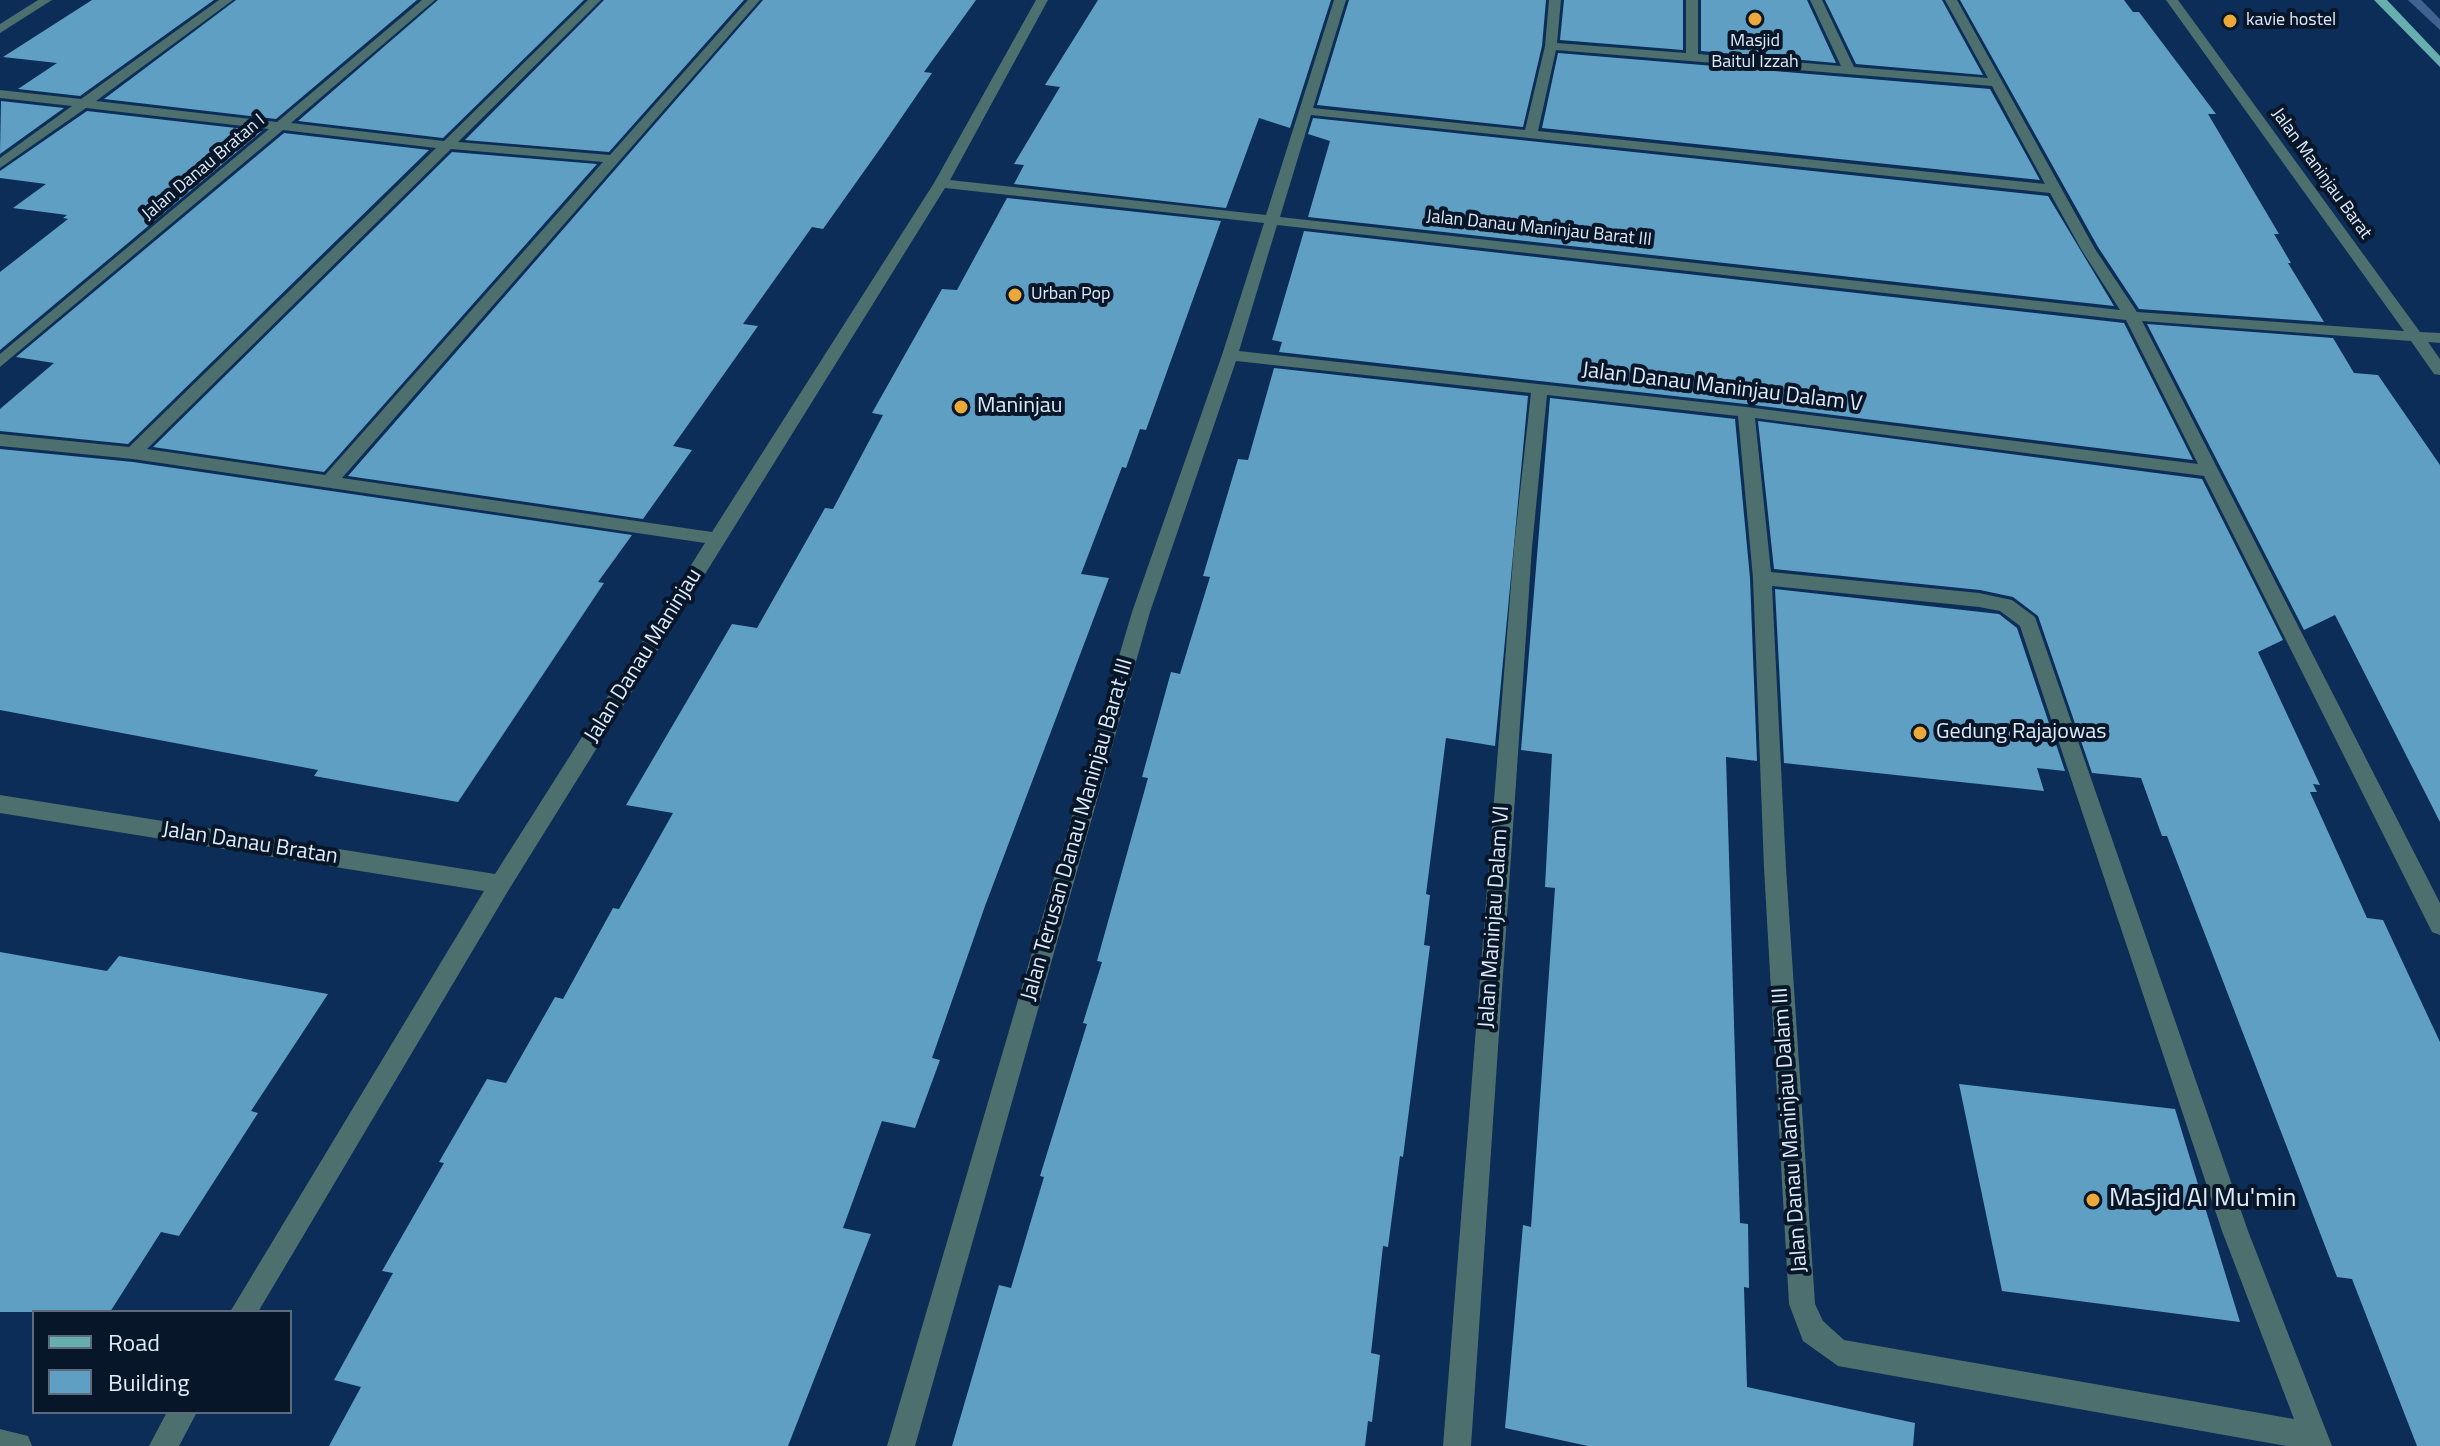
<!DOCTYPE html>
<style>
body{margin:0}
#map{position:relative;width:2440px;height:1446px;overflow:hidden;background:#0b2d57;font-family:"Titillium Web",sans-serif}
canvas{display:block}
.legend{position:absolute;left:32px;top:1310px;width:260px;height:104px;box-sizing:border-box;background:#081629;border:2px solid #5e6b7d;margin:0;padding:10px 14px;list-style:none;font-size:24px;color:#dfebfb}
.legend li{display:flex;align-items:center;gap:16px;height:40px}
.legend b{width:40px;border:2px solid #5e6b7d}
</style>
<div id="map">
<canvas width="2440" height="1446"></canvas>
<ul class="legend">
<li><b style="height:10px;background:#67aeae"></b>Road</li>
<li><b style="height:22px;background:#609fc4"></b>Building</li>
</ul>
</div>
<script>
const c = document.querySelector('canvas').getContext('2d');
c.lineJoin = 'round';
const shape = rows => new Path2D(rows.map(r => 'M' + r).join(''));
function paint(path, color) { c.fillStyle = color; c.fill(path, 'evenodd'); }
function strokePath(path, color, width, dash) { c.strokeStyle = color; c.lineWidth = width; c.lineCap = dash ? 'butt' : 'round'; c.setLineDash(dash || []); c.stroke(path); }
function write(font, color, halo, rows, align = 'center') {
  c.font = font + ' "Titillium Web",sans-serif'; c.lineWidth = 8; c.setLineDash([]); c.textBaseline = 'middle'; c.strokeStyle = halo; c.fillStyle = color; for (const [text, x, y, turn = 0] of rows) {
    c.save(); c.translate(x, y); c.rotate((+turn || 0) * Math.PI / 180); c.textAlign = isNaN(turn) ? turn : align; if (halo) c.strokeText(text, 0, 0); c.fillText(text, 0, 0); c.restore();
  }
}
paint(shape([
 [2408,0,2421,0,2440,19,2440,30,2408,0]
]), '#3f6290');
paint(shape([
 [92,0,214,0,80,96,18,89,57,63,3,57],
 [236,0,417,0,276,119,104,99],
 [438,0,584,0,443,138,298,121],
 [604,0,744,0,609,152,465,140],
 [763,0,976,0,924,72,932,73,882,146,823,229,812,227,743,324,758,326,673,446,692,450,643,519,348,476],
 [1098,0,1331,0,1290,128,1259,118,1226,208,1014,184,1024,165,1014,164,1060,87,1045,85],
 [1349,0,1546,0,1542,46,1523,127,1317,105],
 [1564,0,1683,0,1683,50,1560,40],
 [1701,0,1807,0,1836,63,1701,51],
 [1825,0,1942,0,1983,75,1856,64],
 [1960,0,2124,0,2133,12,2139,12,2216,114,2208,114,2279,234,2274,234,2291,263,2288,263,2324,322,2139,309,2098,247],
 [1558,53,1990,89,2040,180,1542,128],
 [1,101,64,108,0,154],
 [87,111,262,131,0,350,0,272,68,219,63,218,67,215,13,208,46,184,0,178,0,171],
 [1313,118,2048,196,2114,306,1308,217,1330,141,1308,134],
 [284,133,429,150,128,444,0,431,0,409,54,363,16,357],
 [452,152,597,164,324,472,153,447],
 [1007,198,1221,221,1146,430,1140,429,1126,468,1122,467,1081,574,1109,578,985,906,932,1058,940,1060,915,1128,882,1121,843,1228,871,1234,788,1446,329,1446,361,1387,334,1380,393,1273,382,1271,444,1163,439,1162,487,1079,506,1083,555,997,563,999,613,908,619,909,673,813,626,805,732,624,757,628,825,508,833,509,883,415,872,413,942,289,957,290],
 [1304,231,2124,323,2193,460,1746,404,1279,352,1282,342,1272,340],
 [2147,324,2333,338,2354,373,2378,375,2440,465,2440,822,2335,615,2304,630],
 [1274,368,1528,396,1495,746,1446,738,1426,894,1430,895,1424,945,1430,946,1403,1157,1400,1156,1388,1247,1383,1246,1371,1353,1380,1355,1372,1422,1368,1421,1365,1446,952,1446,999,1285,1011,1288,1044,1177,1040,1176,1087,1024,1083,1023,1102,962,1097,961,1148,778,1142,777,1171,672,1180,674,1210,577,1203,576,1238,459,1248,460],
 [1550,398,1735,419,1750,578,1757,761,1726,757,1740,1223,1748,1224,1749,1288,1744,1287,1747,1387,1915,1423,1913,1446,1588,1446,1505,1428,1523,1225,1531,1227,1555,888,1545,887,1552,754,1521,750],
 [1758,421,2202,479,2283,640,2258,652,2320,785,2313,784,2317,792,2310,792,2367,918,2383,920,2440,1042,2440,1446,2417,1446,2352,1279,2337,1277,2167,836,2162,836,2141,778,2092,773,2038,616,2013,597,1980,590,1774,569],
 [0,449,133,462,632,535,598,582,604,583,458,802,314,776,318,770,0,710],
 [1775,589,1999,614,2017,628,2065,771,2037,768,2044,791,1784,763],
 [0,952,107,971,119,956,328,994,251,1111,258,1113,179,1236,161,1232,110,1312,0,1312],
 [1959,1084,2175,1109,2240,1322,2002,1291]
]), '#609fc4');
paint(shape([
 [38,0,52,0,0,33,0,24,38,0],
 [219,0,233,0,96,101,277,122,422,0,435,0,291,123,444,141,588,0,601,0,458,142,610,155,748,0,760,0,342,478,712,532,934,183,1036,0,1048,0,950,180,1266,215,1334,0,1346,0,1313,108,1525,130,1545,46,1549,0,1561,0,1557,43,1686,53,1686,0,1698,0,1698,54,1841,66,1810,0,1822,0,1854,67,1988,78,1945,0,1957,0,2095,249,2137,312,2404,331,2166,0,2178,0,2420,332,2440,333,2440,343,2428,342,2440,359,2440,375,2434,374,2411,341,2142,321,2440,903,2440,935,2432,932,2204,476,1755,418,1771,572,1979,593,2012,600,2035,617,2248,1231,2332,1446,2286,1446,1838,1366,1803,1341,1789,1304,1764,868,1753,578,1738,416,1547,395,1532,547,1471,1446,1443,1446,1514,547,1531,393,1236,361,1150,612,915,1446,887,1446,1132,612,1222,355,1264,223,945,188,508,891,258,1312,230,1312,484,891,0,813,0,795,495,874,705,543,133,459,0,446,0,434,129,447,436,148,283,130,0,367,0,354,269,129,86,108,0,168,0,158,72,106,0,98,0,90,81,99,219,0],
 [1556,50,1992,86,2045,184,1538,131,1556,50],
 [1311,115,2050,193,2081,249,2120,310,1280,217,1311,115],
 [451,149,603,162,325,475,147,449,451,149],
 [1277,225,2126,320,2198,464,1746,407,1239,351,1277,225],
 [1772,586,1979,607,2000,611,2020,626,2222,1231,2294,1419,1844,1340,1823,1321,1815,1304,1786,868,1772,586],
 [167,1412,197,1412,179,1446,149,1446,167,1412],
 [0,1429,28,1436,32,1446,0,1446,0,1429]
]), '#4d6f6e');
paint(shape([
 [2374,0,2387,0,2440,56,2440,67,2374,0]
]), '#67aeae');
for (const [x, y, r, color] of [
 [1755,19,8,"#eca93a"],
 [2230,21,8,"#eca93a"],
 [1015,295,8,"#eca93a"],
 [961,407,8,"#eca93a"],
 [1920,733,8,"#eca93a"],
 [2093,1200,8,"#eca93a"]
]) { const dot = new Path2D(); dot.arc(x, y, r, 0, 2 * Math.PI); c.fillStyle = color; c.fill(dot); strokePath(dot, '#081629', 3); }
write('18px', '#dfebfb', '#081629', [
 ["kavie hostel",2246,21],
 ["Masjid",1755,42,"center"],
 ["Baitul Izzah",1755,63,"center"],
 ["Urban Pop",1031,295]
], 'left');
write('18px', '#dfebfb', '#081629', [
 ["Jalan Danau Bratan I",204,168,-40],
 ["Jalan Maninjau Barat",2321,174,54],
 ["Jalan Danau Maninjau Barat III",1539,229,6]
]);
write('22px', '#dfebfb', '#081629', [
 ["Jalan Danau Maninjau Dalam V",1722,388,7],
 ["Jalan Danau Maninjau",644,656,-58],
 ["Jalan Terusan Danau Maninjau Barat III",1078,830,-74],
 ["Jalan Danau Bratan",250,844,9],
 ["Jalan Maninjau Dalam VI",1495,917,-86],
 ["Jalan Danau Maninjau Dalam III",1791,1130,-94]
]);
write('22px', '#dfebfb', '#081629', [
 ["Maninjau",977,407],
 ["Gedung Rajajowas",1936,733]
], 'left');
write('26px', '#dfebfb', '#081629', [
 ["Masjid Al Mu'min",2109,1200]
], 'left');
</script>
